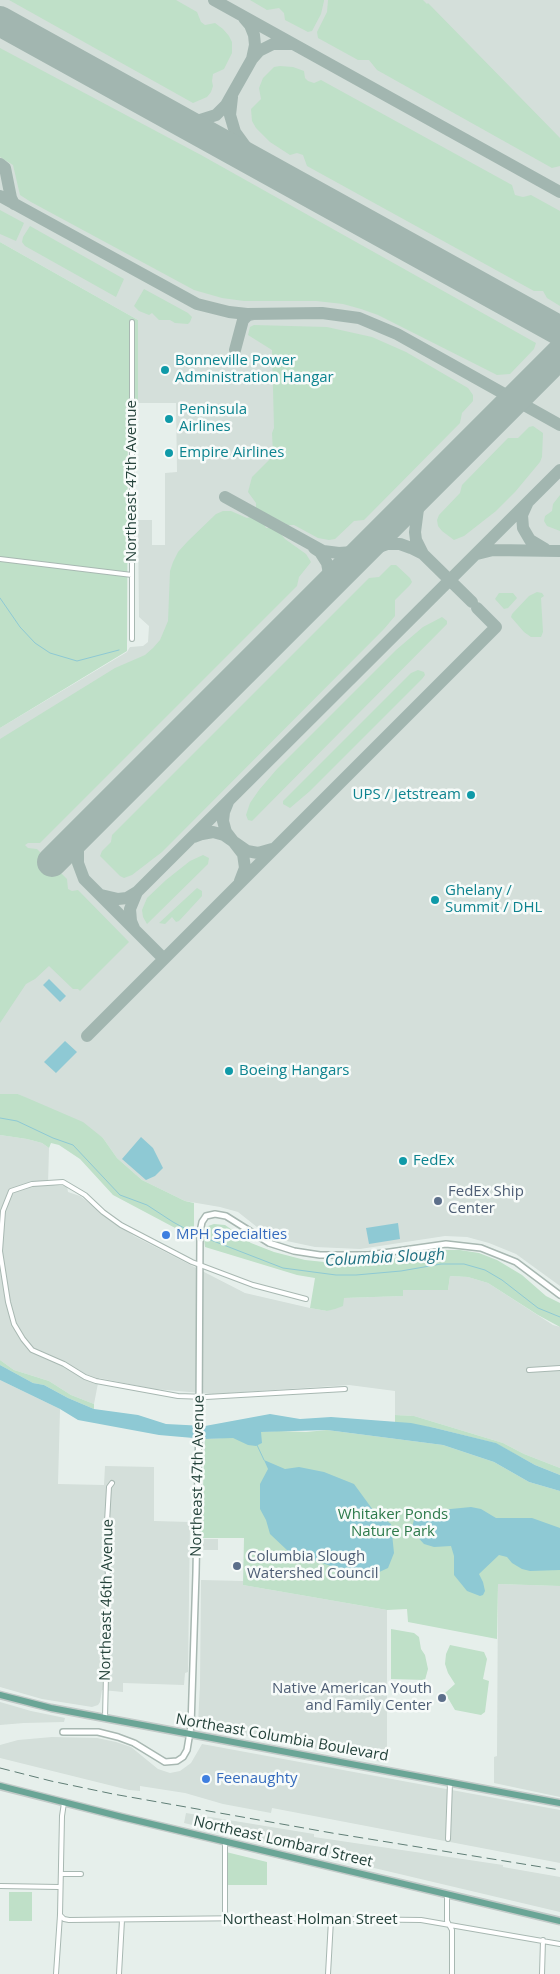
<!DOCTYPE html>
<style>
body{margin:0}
canvas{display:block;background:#e6efeb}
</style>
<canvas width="560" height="1974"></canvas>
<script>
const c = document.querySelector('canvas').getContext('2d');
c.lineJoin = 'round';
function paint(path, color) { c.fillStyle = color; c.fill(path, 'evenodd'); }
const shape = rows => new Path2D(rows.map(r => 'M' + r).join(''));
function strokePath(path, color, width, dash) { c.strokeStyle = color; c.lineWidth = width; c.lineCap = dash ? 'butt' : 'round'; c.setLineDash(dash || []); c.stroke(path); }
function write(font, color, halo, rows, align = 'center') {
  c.font = font + ' "Open Sans",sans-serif'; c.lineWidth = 5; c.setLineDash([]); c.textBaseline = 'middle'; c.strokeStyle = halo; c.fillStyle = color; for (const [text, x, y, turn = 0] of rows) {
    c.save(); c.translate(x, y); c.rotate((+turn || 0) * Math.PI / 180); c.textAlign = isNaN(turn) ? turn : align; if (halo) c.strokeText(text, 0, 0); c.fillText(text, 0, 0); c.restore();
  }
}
paint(shape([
 [0,0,560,0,560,1286,516,1254,489,1243,467,1237,445,1236,360,1249,315,1247,282,1240,262,1231,238,1212,220,1207,185,1201,142,1180,117,1158,103,1138,18,1094,0,1094,0,728,127,652,130,647,143,646,148,642,149,626,139,617,138,520,152,520,152,545,165,545,165,473,177,472,176,403,138,403,138,320,0,242],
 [0,1135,27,1139,42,1143,49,1148,48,1185,67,1186,68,1192,80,1196,111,1220,134,1236,245,1293,310,1308,327,1311,344,1298,402,1296,403,1290,448,1290,450,1276,468,1277,488,1283,553,1325,560,1327,560,1468,524,1454,503,1443,414,1416,395,1415,395,1391,349,1385,213,1394,154,1389,99,1378,94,1404,71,1395,49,1381,14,1370,0,1360],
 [0,1380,60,1409,58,1484,104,1485,105,1466,154,1467,154,1521,190,1522,188,1672,185,1673,184,1685,123,1683,123,1692,102,1690,100,1702,98,1705,92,1707,42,1699,0,1687],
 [203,1539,218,1539,218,1550,203,1550],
 [201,1580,243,1581,243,1585,387,1610,387,1763,200,1727,198,1723,200,1685],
 [498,1584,560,1586,560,1797,494,1783,494,1757,497,1756],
 [0,1702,31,1711,65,1718,64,1722,24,1723,0,1725],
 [52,1737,97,1738,116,1742,131,1747,158,1769,170,1773,180,1771,191,1763,202,1744,560,1810,560,1863,272,1808,271,1813,223,1804,185,1793,140,1786,140,1791,129,1790,0,1758,0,1745,18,1740],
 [186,1813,314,1834,314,1837,503,1865,503,1867,560,1877,560,1912,184,1823]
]), '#d4dfda');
paint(shape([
 [9,0,176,0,197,12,201,22,205,25,215,23,223,29,229,36,232,42,232,53,224,69,213,74,212,81,213,86,211,92,207,97,193,103],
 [250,0,324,0,324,1,321,14,312,31,308,32,285,20,284,13,279,8,267,10],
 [328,0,423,0,427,4,428,3,560,138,560,166,552,168,377,70,369,60,358,60,318,38,317,32,327,12],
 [0,48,201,155,536,343,534,349,510,374,497,375,378,315,361,309,343,304,316,301,244,301,222,298,194,290,31,202,20,195,13,165,0,157],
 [280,66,293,67,304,71,305,78,308,81,314,83,321,80,512,185,515,195,523,197,531,195,560,211,560,306,547,298,543,291,534,291,307,166,303,155,297,153,290,155,270,142,256,128,252,121,251,109,261,99,259,88,263,78,274,67],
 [0,210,24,223,16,241,0,234],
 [30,226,124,279,116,297,25,246,22,242,23,237],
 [0,242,138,320,138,403,128,403,127,651,0,728],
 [144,289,188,313,192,317,190,322,188,324,175,323,170,320,159,320,152,313,149,315,139,311,134,306],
 [254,325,327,327,372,337,406,352,468,388,473,395,473,401,462,413,460,423,364,520,354,521,335,539,329,540,318,538,294,525,288,525,256,508,256,503,248,492,252,477,271,458,273,453,272,433,274,428,272,350,248,335,250,327],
 [533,426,543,433,542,457,540,462,515,492,496,511,464,536,454,540,442,531,438,526,437,520,439,515,460,493,462,485,508,438,518,438,529,427],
 [560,495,560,531,547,526,544,521,545,516,552,511,553,504],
 [223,511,231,511,247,518,250,517,264,524,266,528,270,528,279,532,285,539,306,554,311,562,299,577,297,586,40,843,28,843,25,845,28,848,37,849,67,879,68,889,72,891,78,890,129,942,80,991,78,989,73,989,49,966,35,979,26,984,0,1023,0,739,115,668,145,655,153,648,160,640,168,621,170,571,173,562,178,552,188,541,216,514],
 [391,565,396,565,410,578,412,582,410,585,395,600,395,616,384,629,162,852,132,875,124,878,120,876,100,856,102,851,111,842,112,835,369,578,379,577],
 [537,592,542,593,544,596,541,598,543,632,541,637,531,637,524,632,511,617,512,614,529,596],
 [499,593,513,593,517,598,508,608,504,609,495,599],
 [442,617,447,621,447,624,252,821,248,820,246,815,250,803,259,790,277,769,396,650,423,627],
 [418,670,424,672,425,675,422,679,310,791,290,808,283,804,283,801,411,673],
 [203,855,209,858,208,864,147,924,143,917,142,910,147,898,166,880,190,861],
 [197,888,202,891,202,896,179,921,176,922,172,917,165,924,159,923],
 [0,1094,18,1094,83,1122,103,1138,117,1158,142,1180,185,1201,194,1203,194,1238,113,1195,80,1159,59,1145,51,1143,49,1148,42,1143,27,1139,0,1135],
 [214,1224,225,1225,251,1243,274,1252,305,1260,353,1265,443,1250,460,1250,479,1253,497,1260,522,1275,546,1296,560,1303,560,1327,538,1315,488,1283,468,1277,450,1276,448,1290,403,1290,403,1296,344,1298,343,1306,335,1309,327,1311,310,1308,315,1278,297,1275,205,1247,203,1231,205,1227],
 [0,1360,14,1370,49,1381,71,1395,94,1404,94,1409,68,1398,44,1385,33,1383,0,1365],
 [395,1415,414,1416,503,1443,524,1454,560,1468,560,1475,535,1465,495,1443,435,1428,395,1422],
 [327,1430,443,1445,494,1462,529,1482,560,1491,560,1586,498,1584,497,1639,408,1622,407,1609,387,1610,243,1585,244,1538,201,1538,205,1439,244,1437,260,1432,278,1431,306,1432],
 [391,1629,414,1633,419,1637,421,1649,425,1655,428,1669,425,1680,391,1679],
 [450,1645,484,1652,487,1659,483,1679,489,1681,485,1712,481,1715,455,1710,445,1693,455,1684,448,1673,445,1664,446,1654],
 [226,1852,267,1862,267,1885,227,1885],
 [9,1892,32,1892,32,1921,9,1921]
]), '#bfe0c8');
paint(shape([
 [49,979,66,996,60,1002,43,985],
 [65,1041,77,1052,56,1073,44,1062],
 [141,1137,153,1148,163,1168,155,1176,146,1180,122,1159],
 [398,1223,400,1239,369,1244,366,1228],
 [0,1365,33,1383,44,1385,68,1398,94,1409,138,1415,166,1424,205,1426,270,1414,300,1419,331,1417,411,1423,435,1428,496,1443,535,1465,560,1475,560,1491,529,1482,494,1462,443,1445,327,1430,261,1432,262,1443,256,1446,248,1445,233,1438,205,1439,159,1435,78,1420,60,1409,0,1380],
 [264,1460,285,1469,299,1467,324,1472,354,1484,373,1510,391,1524,394,1553,388,1568,375,1574,348,1572,288,1551,270,1534,266,1520,260,1509,260,1484,268,1469],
 [471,1507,481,1509,496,1518,532,1518,560,1528,560,1570,530,1571,522,1569,512,1563,507,1557,499,1555,479,1574,483,1582,485,1591,483,1595,480,1596,467,1591,454,1575,454,1556,451,1546,434,1547,424,1544,413,1532,412,1527,414,1520,430,1511]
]), '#8ec9d4');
strokePath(shape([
 [0,598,20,627,35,643,50,653,77,661,119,650],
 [0,1118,17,1121,53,1138,73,1145,120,1195,147,1205,173,1222,199,1236],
 [203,1237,283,1268,336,1275,356,1275,401,1271,441,1264,464,1264,485,1270,502,1280,538,1308,560,1317],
 [257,1445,264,1460]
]), '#8ec9d4', 1);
strokePath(shape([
 [214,0,560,192],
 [244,18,250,25,254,35,255,45,252,59],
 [232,97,230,115,235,132,251,154,271,171],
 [173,117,197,121,216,115,226,105,252,59,259,51,273,44,291,44],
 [0,164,5,168,11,198,14,204],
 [0,196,197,304,229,312,247,314,322,313,359,318,397,334,560,425],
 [235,350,243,320,248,315,253,314],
 [225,497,323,551,339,553,353,552,371,543],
 [527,504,522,515,523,528,530,540,545,549],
 [314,548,320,552,327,563,329,574,324,590],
 [365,552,387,544,400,544,411,548,423,554,472,602],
 [423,554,416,540,415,532,418,509,429,489,460,455],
 [477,554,493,550,560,551],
 [228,802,224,812,223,821,226,832,243,854,245,868,240,881],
 [81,833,78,844,78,863,84,879,164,959,496,627,477,608],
 [194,837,202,834,213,832,224,835,247,851,258,853,272,849],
 [101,895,118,899,127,898,137,892,560,470],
 [134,928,131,921,130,909,137,892],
 [87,1036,164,959]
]), '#a2b6b0', 12);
strokePath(shape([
 [0,21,560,331],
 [52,862,560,354]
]), '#a2b6b0', 30);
const minor = shape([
 [0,559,132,575],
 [132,639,132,322],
 [306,1299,253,1285,192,1262,121,1225,103,1212,85,1195,63,1182,32,1184,11,1191,3,1211,0,1251,8,1302,14,1324,23,1339,32,1350,64,1364,85,1377,96,1381,178,1396,206,1397,345,1389],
 [529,1370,560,1368],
 [105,1718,108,1587,107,1522,109,1487,112,1483],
 [448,1839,450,1783],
 [225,1842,225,1918],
 [61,1874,81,1874],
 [0,1886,59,1887],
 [447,1894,447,1921,452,1930,452,1974],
 [60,1915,64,1919,69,1920,254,1918,421,1920,560,1944],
 [56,1974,60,1915,62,1816,64,1803],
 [119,1974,122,1920],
 [328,1974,331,1920],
 [542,1974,543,1940]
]);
const tertiary = shape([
 [63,1732,98,1732,118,1737,134,1743,165,1762,177,1761,183,1757,187,1750,191,1726,196,1573,199,1421,200,1232,202,1222,206,1216,215,1214,226,1216,269,1243,294,1251,320,1255,369,1255,446,1244,481,1248,516,1262,560,1295]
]);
const primary = shape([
 [0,1695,51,1708,560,1803],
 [0,1786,122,1817,560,1921]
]);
strokePath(minor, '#a8b8b2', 6);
strokePath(tertiary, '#a8b8b2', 8);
strokePath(primary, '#c2cac8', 9);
strokePath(minor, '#fff', 4);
strokePath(tertiary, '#fff', 5);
strokePath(primary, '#6aa596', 6);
strokePath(shape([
 [0,1768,51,1781,113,1794,332,1833,560,1870]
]), '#5f7d75', 1, [10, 5]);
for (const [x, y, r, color] of [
 [165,370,5,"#0f9aa8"],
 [169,419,5,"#0f9aa8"],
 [169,453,5,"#0f9aa8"],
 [471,795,5,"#0f9aa8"],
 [435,900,5,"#0f9aa8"],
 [229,1071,5,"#0f9aa8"],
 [403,1161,5,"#0f9aa8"],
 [438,1201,5,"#5c6f8a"],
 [166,1235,5,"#3f7fe0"],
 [237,1566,5,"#5c6f8a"],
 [442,1698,5,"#5c6f8a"],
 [206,1779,5,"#3f7fe0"]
]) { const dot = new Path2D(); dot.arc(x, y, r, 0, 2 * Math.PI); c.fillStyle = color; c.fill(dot); strokePath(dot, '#f7fbf9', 2); }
write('15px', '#0d838f', '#f7fbf9', [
 ["Bonneville Power",175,361],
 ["Administration Hangar",175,378],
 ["Peninsula",179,410],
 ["Airlines",179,427],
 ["Empire Airlines",179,453],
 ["UPS / Jetstream",461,795,"right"],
 ["Ghelany /",445,891],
 ["Summit / DHL",445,908],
 ["Boeing Hangars",239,1071],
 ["FedEx",413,1161]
], 'left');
write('15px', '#24423a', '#f7fbf9', [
 ["Northeast 47th Avenue",132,481,-90],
 ["Northeast 47th Avenue",198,1476,-89],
 ["Northeast 46th Avenue",107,1600,-89],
 ["Northeast Columbia Boulevard",282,1738,10],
 ["Northeast Lombard Street",283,1842,13],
 ["Northeast Holman Street",310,1920]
]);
write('15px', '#4e5e75', '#f7fbf9', [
 ["FedEx Ship",448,1192],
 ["Center",448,1209],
 ["Columbia Slough",247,1557],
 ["Watershed Council",247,1574],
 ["Native American Youth",432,1689,"right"],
 ["and Family Center",432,1706,"right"]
], 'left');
write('15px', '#366cbe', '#f7fbf9', [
 ["MPH Specialties",176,1235],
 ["Feenaughty",216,1779]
], 'left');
write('15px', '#2d7a4b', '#f7fbf9', [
 ["Whitaker Ponds",393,1515],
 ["Nature Park",393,1532]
]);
write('italic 16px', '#1c6f80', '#f7fbf9', [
 ["Columbia Slough",385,1258,-3]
]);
</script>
